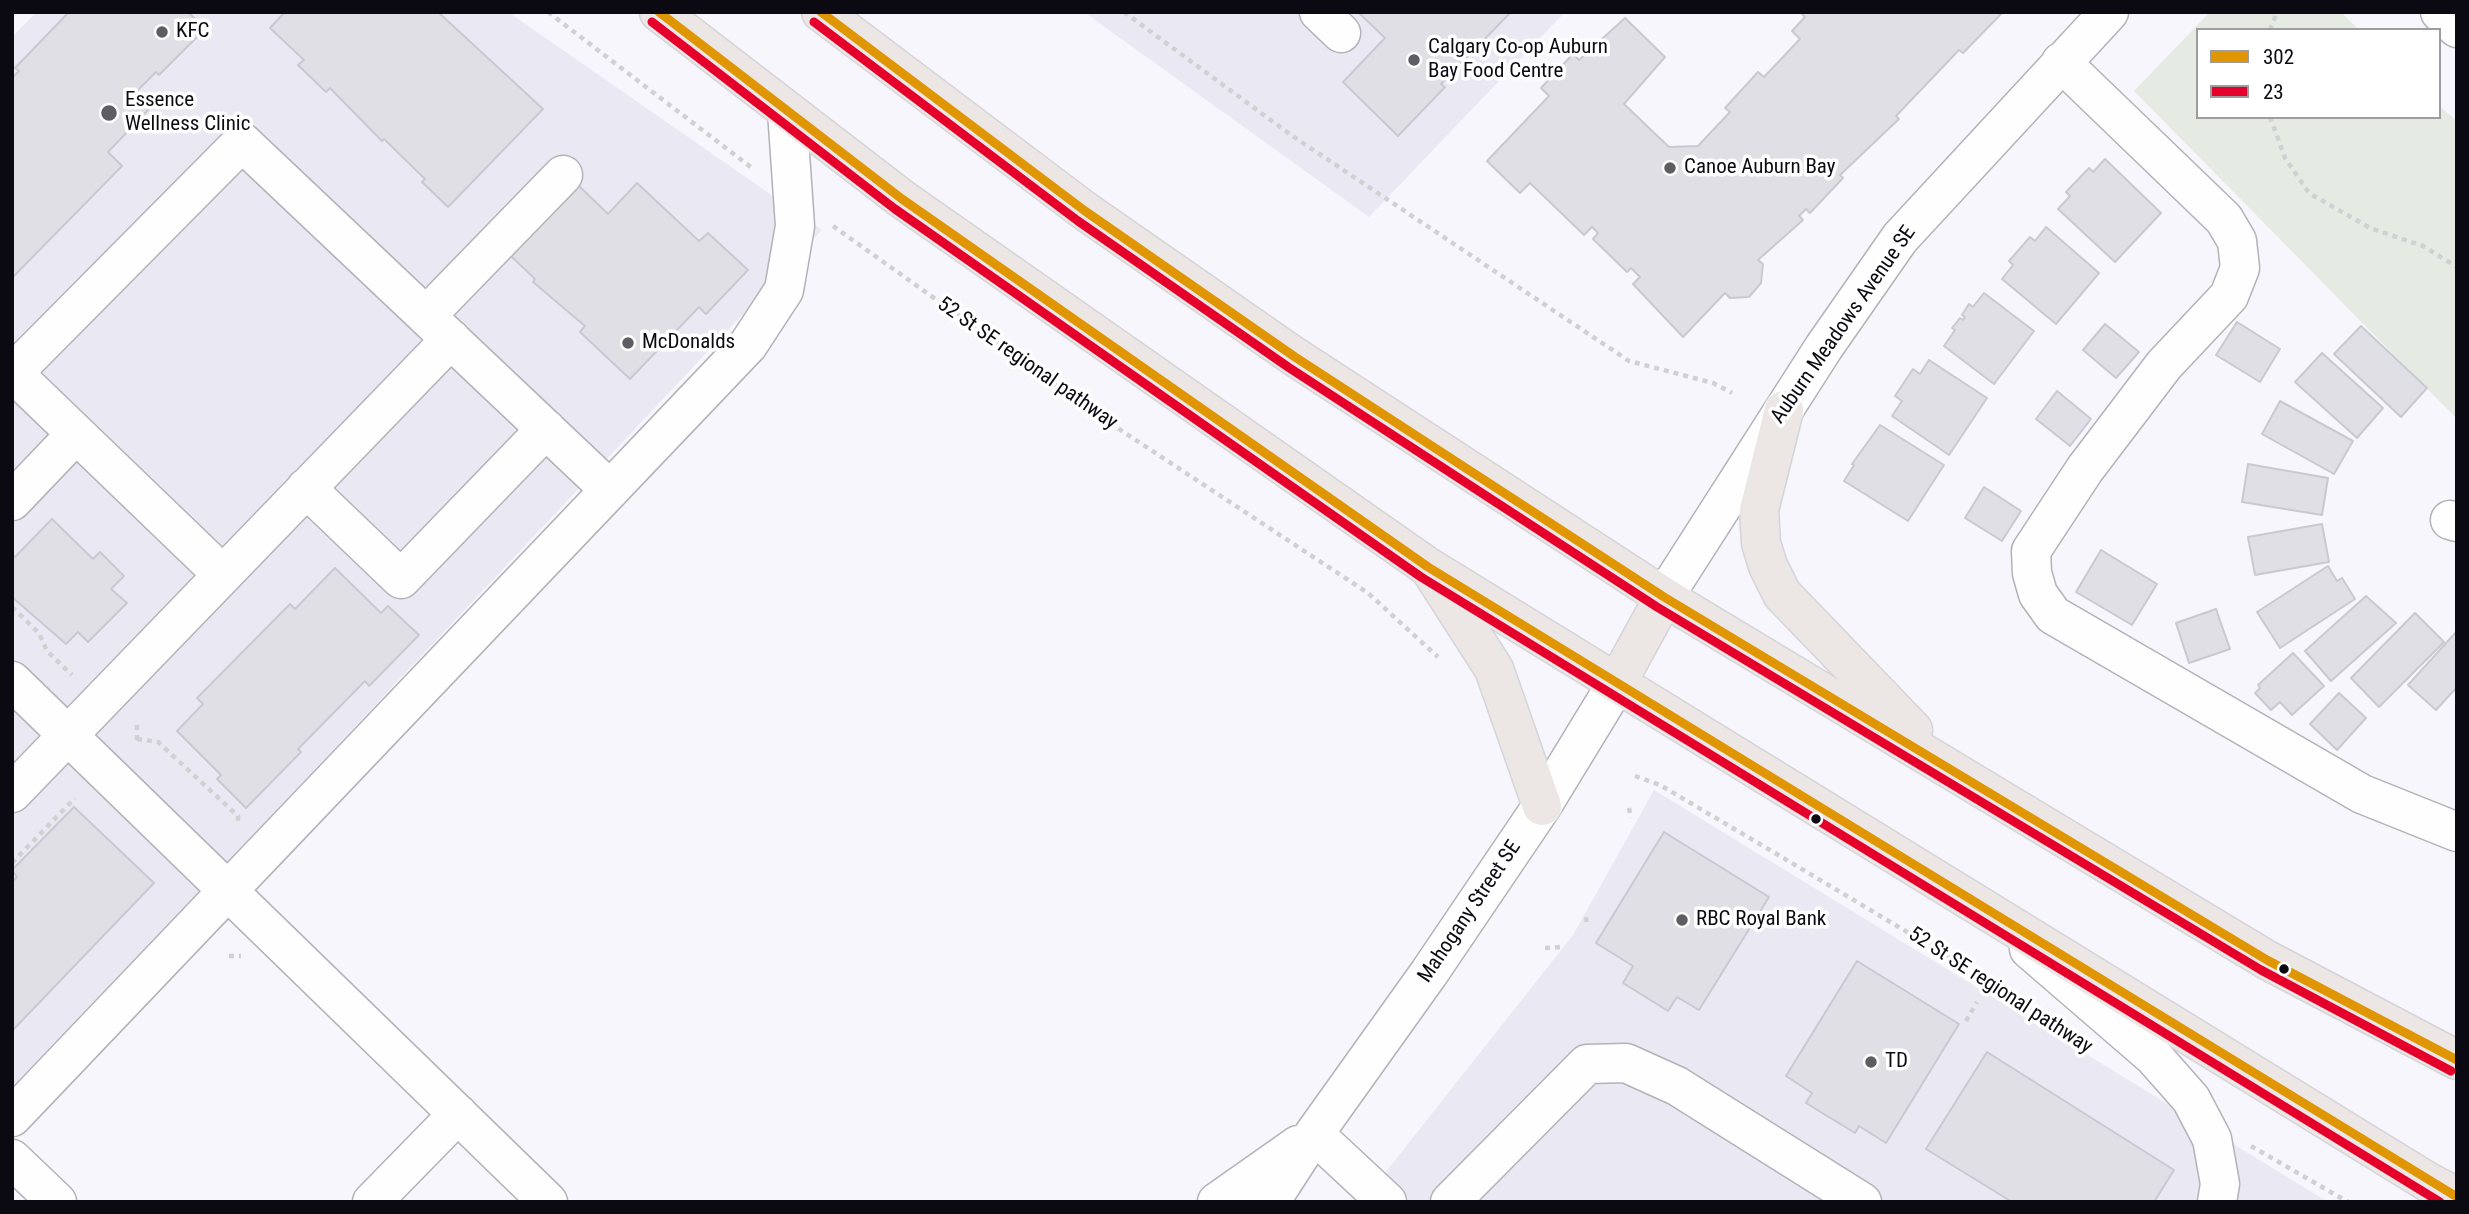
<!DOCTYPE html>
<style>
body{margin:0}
#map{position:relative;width:2469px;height:1214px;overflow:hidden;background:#f7f6fc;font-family:"Roboto Condensed",sans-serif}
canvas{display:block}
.frame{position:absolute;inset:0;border:14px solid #0b0a12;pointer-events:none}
.legend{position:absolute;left:2196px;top:28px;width:245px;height:91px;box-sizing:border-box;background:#fff;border:2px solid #9d9da0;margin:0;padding:9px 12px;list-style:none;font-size:21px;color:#0b0a12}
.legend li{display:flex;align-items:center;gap:14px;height:35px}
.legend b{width:35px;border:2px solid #9d9da0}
</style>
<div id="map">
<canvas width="2469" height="1214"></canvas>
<div class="frame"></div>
<ul class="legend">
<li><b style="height:9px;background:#df9602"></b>302</li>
<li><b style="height:9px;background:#e4002b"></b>23</li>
</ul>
</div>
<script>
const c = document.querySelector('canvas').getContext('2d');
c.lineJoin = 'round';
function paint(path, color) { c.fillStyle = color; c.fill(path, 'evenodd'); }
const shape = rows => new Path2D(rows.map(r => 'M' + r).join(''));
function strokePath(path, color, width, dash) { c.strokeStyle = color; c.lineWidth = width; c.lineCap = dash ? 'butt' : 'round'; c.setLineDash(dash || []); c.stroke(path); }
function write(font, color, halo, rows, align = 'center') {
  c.font = font + ' "Roboto Condensed",sans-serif'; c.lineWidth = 7; c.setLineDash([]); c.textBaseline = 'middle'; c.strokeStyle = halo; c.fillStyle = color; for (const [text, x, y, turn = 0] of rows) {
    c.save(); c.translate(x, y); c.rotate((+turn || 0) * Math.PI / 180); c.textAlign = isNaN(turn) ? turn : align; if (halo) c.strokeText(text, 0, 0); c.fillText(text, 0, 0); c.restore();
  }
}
paint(shape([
 [37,12,508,12,822,230,12,1091,12,37],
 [1084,12,1565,12,1369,217],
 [1654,790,2328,1202,1362,1202,1573,935]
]), '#eae8f2');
paint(shape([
 [2210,12,2341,12,2359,30,2198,30,2198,117,2439,117,2439,106,2457,121,2457,419,2134,91]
]), '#e5eae2');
const building = shape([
 [69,12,188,12,205,29,159,75,156,72,135,93,150,108,108,152,122,166,12,278,12,78,19,71,15,68,69,12],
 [285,12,438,12,543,109,448,207,422,182,425,179,384,139,382,141,330,88,326,92,298,65,304,60,270,28,285,12],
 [1358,12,1511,12,1441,84,1445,87,1398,136,1343,82,1385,38,1358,12],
 [1800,12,2003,12,1963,53,1959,50,1896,116,1899,119,1840,175,1843,178,1810,213,1806,209,1799,216,1803,220,1758,260,1763,264,1761,283,1749,297,1730,298,1725,293,1683,337,1633,284,1640,277,1631,268,1627,272,1593,239,1598,233,1592,227,1584,235,1530,183,1520,193,1487,161,1549,96,1541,88,1573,54,1579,60,1625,18,1665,57,1624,104,1669,147,1698,146,1730,112,1725,108,1758,72,1764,77,1800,39,1792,31,1805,17,1800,12],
 [2105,159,2161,213,2115,262,2058,209,2070,196,2066,192,2089,168,2093,172,2105,159],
 [637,183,699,241,708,233,748,270,706,314,699,307,630,379,580,332,585,326,533,282,535,279,511,256,578,185,608,214,637,183],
 [2046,227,2099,273,2056,324,2002,279,2013,265,2009,261,2030,237,2035,241,2046,227],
 [1984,293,2034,331,1994,384,1944,346,1955,330,1952,328,1960,318,1963,320,1965,317,1962,315,1969,304,1973,307,1984,293],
 [2237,322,2280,349,2260,382,2216,355,2237,322],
 [2105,324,2139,352,2116,378,2083,350,2105,324],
 [2361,326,2427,388,2401,417,2334,354,2361,326],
 [2322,353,2383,408,2357,438,2295,382,2322,353],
 [1929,360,1987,398,1949,455,1892,416,1902,401,1895,396,1913,369,1920,374,1929,360],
 [2057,391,2091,419,2070,446,2036,419,2057,391],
 [2280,401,2353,441,2334,474,2262,434,2280,401],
 [1880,425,1944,465,1908,521,1844,481,1854,465,1852,464,1880,425],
 [2248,464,2328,478,2322,515,2242,502,2248,464],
 [1984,487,2021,511,2002,541,1965,518,1984,487],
 [52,519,93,559,100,552,124,576,111,589,127,603,88,642,78,632,66,644,12,597,12,555,15,557,52,519],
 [2322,524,2329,562,2255,575,2248,537,2322,524],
 [2101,550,2157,584,2132,625,2076,592,2101,550],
 [2328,566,2337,581,2342,578,2355,599,2280,648,2257,612,2328,566],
 [335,568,381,613,388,606,419,635,369,686,365,681,298,749,301,752,246,808,217,779,221,775,177,731,203,704,197,698,290,604,295,609,335,568],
 [2366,596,2396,623,2331,681,2305,651,2366,596],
 [2216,609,2230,649,2189,663,2176,623,2216,609],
 [2415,613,2444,642,2379,707,2351,678,2415,613],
 [2457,631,2457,687,2436,710,2408,685,2457,631],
 [2293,653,2324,686,2292,715,2280,702,2271,710,2255,693,2260,688,2258,685,2293,653],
 [2339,693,2366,718,2337,750,2310,724,2339,693],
 [74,807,154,883,12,1031,12,882,17,877,12,870,74,807],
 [1664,832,1769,897,1699,1010,1677,997,1668,1011,1623,983,1633,966,1596,943,1664,832],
 [1857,961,1959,1024,1886,1143,1859,1126,1855,1133,1806,1103,1812,1093,1786,1076,1857,961],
 [1987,1052,2174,1170,2154,1202,2012,1202,1926,1149,1987,1052]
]);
paint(building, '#e0dfe6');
strokePath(building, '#cac9d1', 2);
const minor = shape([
 [1319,12,1341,33],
 [2440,12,2457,28],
 [2061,62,2224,219,2237,241,2240,268,2229,296,2164,365,2085,469,2031,551,2032,573,2038,594,2053,615,2362,794,2457,832],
 [426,316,563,175],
 [13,373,223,575],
 [12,374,242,142,610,490],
 [306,488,401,579,546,429],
 [12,501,76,434],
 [2450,520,2457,522],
 [1664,597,1824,347,1900,238,2109,12],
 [12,681,548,1202],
 [12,793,451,339],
 [2029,949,2153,1056,2191,1099,2212,1139,2220,1184,2217,1202],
 [12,1117,748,345,784,290,795,226,787,111],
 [1314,1134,1387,1202],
 [12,1159,57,1202],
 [372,1202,458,1114],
 [1217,1202,1298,1145],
 [1270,1202,1314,1134,1429,973,1542,806,1617,683],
 [1450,1202,1587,1064,1626,1063,1677,1086,1862,1202]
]);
const major = shape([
 [659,12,902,199,1428,567,2428,1182,2457,1197],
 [821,12,1085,211,1295,357,1664,597,2267,960,2457,1060],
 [1784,410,1759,510,1761,543,1768,566,1782,594,1913,730],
 [1433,574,1494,669,1542,806],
 [1617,683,1664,597]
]);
strokePath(minor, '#b3b2b9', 41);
strokePath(major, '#d5d4d8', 41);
strokePath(shape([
 [548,12,752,168],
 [1124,12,1291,135,1629,361,1713,383,1732,393],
 [2270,30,2277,12],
 [2270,117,2285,158,2309,193,2370,228,2423,246,2457,267],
 [833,226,1101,417,1368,593,1438,657],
 [12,607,39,633,47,651,72,675],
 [137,725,137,740],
 [137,739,158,742,238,816,238,822],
 [1635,776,1660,785,1775,853,1984,978,2050,1022],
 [1629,808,1631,818],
 [12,863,75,798],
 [1586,917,1587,926],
 [1545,948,1562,947],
 [229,956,241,956],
 [1966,1021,1977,1002],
 [2251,1146,2348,1202]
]), '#d1d0d2', 4.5, [5, 5]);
strokePath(minor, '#fefeff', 38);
strokePath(major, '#ece6e4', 38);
strokePath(shape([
 [659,12,902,199,1428,567,2457,1197],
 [821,12,1085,211,1295,357,1664,597,2267,960,2457,1060]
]), '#df9602', 9);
strokePath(shape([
 [652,22,895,209,1421,577,2440,1202],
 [814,22,1078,221,1288,367,1657,607,2261,970,2451,1071]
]), '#e4002b', 9);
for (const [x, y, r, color] of [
 [162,32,7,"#5e5d64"],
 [1414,60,7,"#5e5d64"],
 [109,113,9,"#5e5d64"],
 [1670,168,7,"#5e5d64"],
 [628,343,7,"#5e5d64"],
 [1816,819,6,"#0b0a12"],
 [1682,920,7,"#5e5d64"],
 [2284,969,6,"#0b0a12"],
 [1871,1062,7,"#5e5d64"]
]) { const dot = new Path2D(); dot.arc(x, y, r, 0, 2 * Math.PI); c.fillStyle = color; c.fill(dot); strokePath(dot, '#fff', 2.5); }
write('21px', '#0b0a12', '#fff', [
 ["KFC",176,32],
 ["Calgary Co-op Auburn",1428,48],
 ["Bay Food Centre",1428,72],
 ["Essence",125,101],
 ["Wellness Clinic",125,125],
 ["Canoe Auburn Bay",1684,168],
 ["McDonalds",642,343],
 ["RBC Royal Bank",1696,920],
 ["TD",1885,1062]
], 'left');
write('21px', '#0b0a12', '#fff', [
 ["Auburn Meadows Avenue SE",1844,325,-55],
 ["52 St SE regional pathway",1027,364,35],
 ["Mahogany Street SE",1470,912,-56],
 ["52 St SE regional pathway",2000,991,33]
]);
</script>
